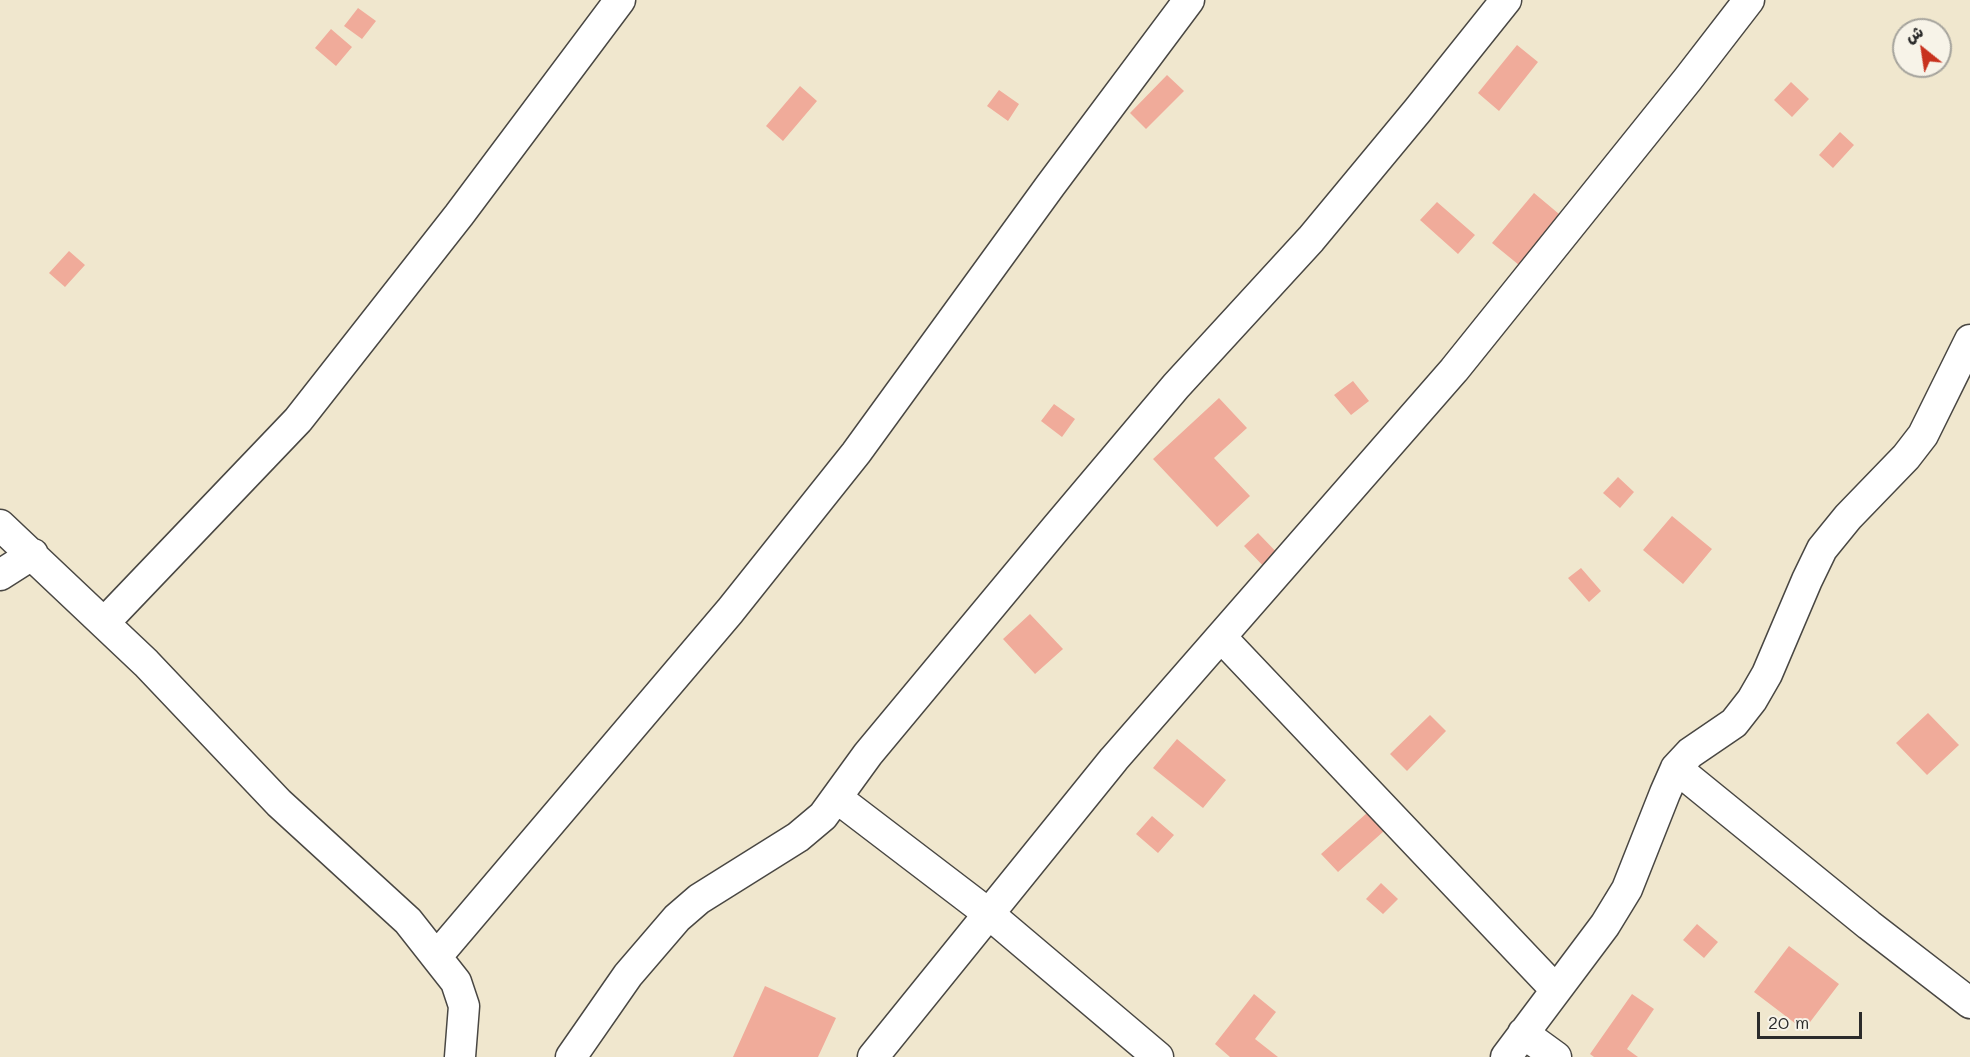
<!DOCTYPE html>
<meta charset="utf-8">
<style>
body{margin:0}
#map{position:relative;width:1970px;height:1057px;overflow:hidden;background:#f0e7ce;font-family:Mali,"Playpen Sans Arabic",sans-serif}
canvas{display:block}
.north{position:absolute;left:1892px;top:18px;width:60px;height:60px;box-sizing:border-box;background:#f7f3e8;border:2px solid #a5a39c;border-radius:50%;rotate:330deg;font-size:16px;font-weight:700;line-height:24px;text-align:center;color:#2b2b2b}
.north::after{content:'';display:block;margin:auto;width:21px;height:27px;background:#c8321e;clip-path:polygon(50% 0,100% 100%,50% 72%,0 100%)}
.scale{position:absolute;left:1757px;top:1012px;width:105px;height:27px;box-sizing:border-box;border:3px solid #2b2b2b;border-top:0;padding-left:8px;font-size:18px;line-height:21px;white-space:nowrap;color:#2b2b2b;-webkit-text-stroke:4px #f7f3e8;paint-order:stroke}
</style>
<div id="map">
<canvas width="1970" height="1057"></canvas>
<div class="north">ش</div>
<div class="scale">20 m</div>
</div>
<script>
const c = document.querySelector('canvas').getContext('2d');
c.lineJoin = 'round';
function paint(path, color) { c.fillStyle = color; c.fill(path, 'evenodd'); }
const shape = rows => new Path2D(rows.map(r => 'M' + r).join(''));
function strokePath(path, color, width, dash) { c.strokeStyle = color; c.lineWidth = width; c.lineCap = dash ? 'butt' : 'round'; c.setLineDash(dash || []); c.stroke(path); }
paint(shape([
 [358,8,376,21,362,39,344,26],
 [331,29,352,47,336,66,315,48],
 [1517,45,1538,62,1499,111,1478,93],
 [1167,75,1184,91,1146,129,1130,113],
 [1791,82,1809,99,1792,117,1774,100],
 [800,86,817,101,783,141,766,126],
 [999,90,1019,104,1008,121,987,106],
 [1840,132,1854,145,1833,168,1819,155],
 [1534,193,1571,224,1530,274,1492,243],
 [1437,202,1475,235,1458,254,1420,220],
 [69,251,85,265,65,287,49,273],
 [1353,381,1369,401,1351,415,1334,395],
 [1219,398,1247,428,1214,458,1250,496,1217,527,1153,459],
 [1054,404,1075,419,1062,437,1041,421],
 [1618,477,1634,492,1620,508,1603,493],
 [1672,516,1712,549,1683,584,1643,550],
 [1258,533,1285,561,1271,574,1244,546],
 [1581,568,1601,591,1589,602,1568,578],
 [1030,614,1063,649,1035,674,1003,639],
 [1928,713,1959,745,1927,775,1896,743],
 [1430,715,1446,731,1407,771,1390,754],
 [1177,739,1226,780,1203,808,1153,768],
 [1377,804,1393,823,1338,872,1321,854],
 [1152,816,1174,835,1158,853,1136,834],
 [1381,883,1398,899,1383,914,1366,899],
 [1697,924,1718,942,1704,958,1683,940],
 [1789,946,1839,984,1804,1030,1754,992],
 [765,986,836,1018,818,1057,733,1057],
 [1254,994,1276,1012,1255,1039,1278,1057,1230,1057,1215,1044],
 [1632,994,1654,1009,1627,1049,1638,1057,1594,1057,1590,1054]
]), '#f0ab9a');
const street = shape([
 [0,525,146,663,279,803,408,921,456,982,464,1006,460,1057],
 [0,575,33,554],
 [104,623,298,420,459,215,620,0],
 [1221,637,1556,990],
 [1676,768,1869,925,1970,1003],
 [837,798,989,914,1158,1057],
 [437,956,730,611,856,453,1050,186,1189,0],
 [1523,1033,1556,1057],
 [571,1057,628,975,677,918,699,899,798,837,823,816,868,754,1056,528,1176,386,1311,239,1418,110,1506,0],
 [873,1057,1114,759,1454,370,1688,79,1749,0],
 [1506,1057,1605,925,1627,889,1665,793,1676,768,1690,753,1734,723,1752,700,1767,674,1807,580,1822,549,1848,517,1906,457,1923,435,1970,340]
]);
strokePath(street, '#494743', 33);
strokePath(street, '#fff', 30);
</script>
